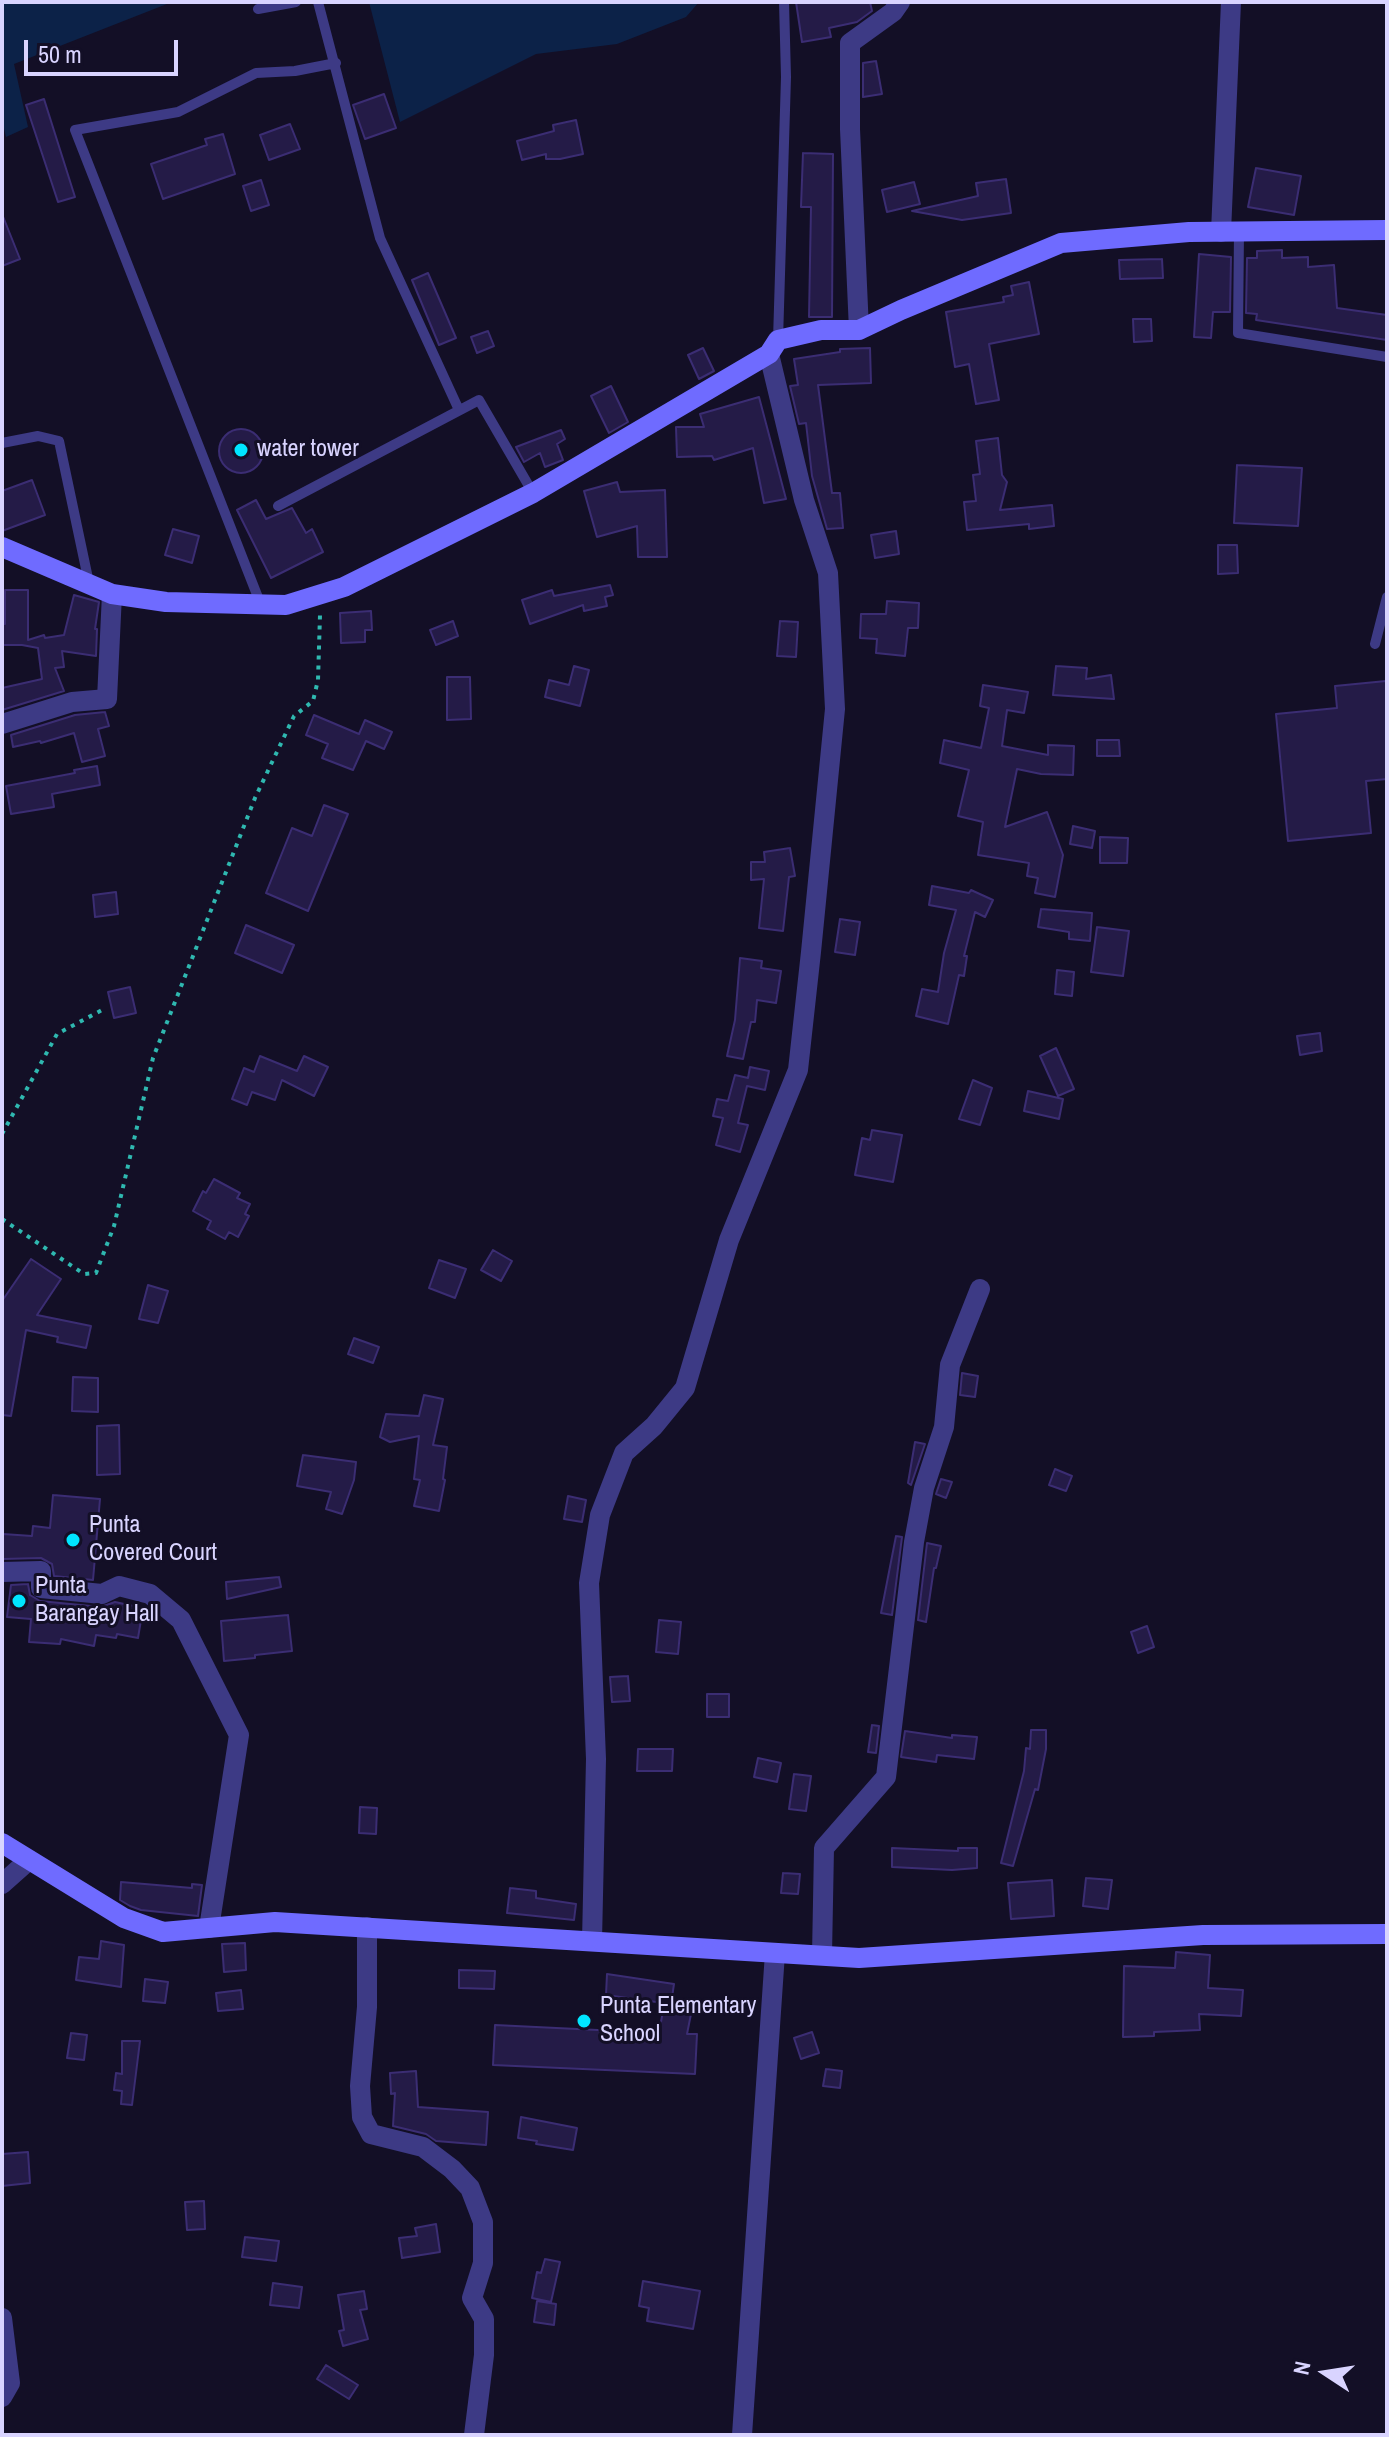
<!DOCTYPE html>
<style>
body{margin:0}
#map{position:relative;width:1389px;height:2437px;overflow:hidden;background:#130f26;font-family:"Archivo Narrow",sans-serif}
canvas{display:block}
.frame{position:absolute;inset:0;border:4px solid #d9d4ff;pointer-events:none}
.north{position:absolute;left:1285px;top:2333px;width:80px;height:80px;-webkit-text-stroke:6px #130f26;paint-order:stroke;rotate:282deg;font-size:22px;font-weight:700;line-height:32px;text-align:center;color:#d9d4ff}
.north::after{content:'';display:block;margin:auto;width:28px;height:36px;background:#d9d4ff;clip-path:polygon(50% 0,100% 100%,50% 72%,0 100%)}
.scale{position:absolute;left:24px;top:40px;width:154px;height:36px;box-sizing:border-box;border:4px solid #d9d4ff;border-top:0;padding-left:10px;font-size:24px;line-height:28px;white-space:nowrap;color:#d9d4ff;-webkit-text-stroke:6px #130f26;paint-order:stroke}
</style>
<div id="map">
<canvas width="1389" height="2437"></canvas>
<div class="frame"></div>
<div class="north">N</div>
<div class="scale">50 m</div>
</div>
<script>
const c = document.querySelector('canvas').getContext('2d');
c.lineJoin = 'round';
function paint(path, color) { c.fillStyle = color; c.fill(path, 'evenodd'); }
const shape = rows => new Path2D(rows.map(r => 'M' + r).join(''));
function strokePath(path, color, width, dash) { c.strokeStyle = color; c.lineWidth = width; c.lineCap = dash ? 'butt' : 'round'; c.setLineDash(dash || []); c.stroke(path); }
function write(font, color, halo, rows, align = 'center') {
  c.font = font + ' "Archivo Narrow",sans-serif'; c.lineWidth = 6; c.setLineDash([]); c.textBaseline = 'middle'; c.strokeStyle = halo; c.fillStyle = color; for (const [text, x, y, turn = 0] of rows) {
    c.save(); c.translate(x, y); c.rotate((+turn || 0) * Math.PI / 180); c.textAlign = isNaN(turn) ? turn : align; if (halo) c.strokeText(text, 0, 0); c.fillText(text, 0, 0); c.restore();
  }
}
paint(shape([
 [2,2,172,2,14,64,28,127,6,137,2,120],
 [369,2,699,2,686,17,617,44,536,54,400,122]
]), '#0c2248');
const building = shape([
 [796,2,870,2,872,11,857,22,829,28,831,37,802,42,796,2],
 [876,61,882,94,863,97,863,63,876,61],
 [384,94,396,128,365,139,353,105,384,94],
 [44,99,75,197,58,202,26,105,44,99],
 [576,120,583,154,560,159,546,159,546,154,522,160,517,141,554,131,553,125,576,120],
 [290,124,300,149,269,160,260,135,290,124],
 [223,134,235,174,163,199,151,164,207,145,205,139,223,134],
 [803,153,833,154,832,317,809,317,811,207,801,207,803,153],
 [1256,168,1301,176,1294,215,1248,207,1256,168],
 [1006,179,1011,213,962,220,912,211,978,196,976,183,1006,179],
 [261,180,269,205,251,211,243,186,261,180],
 [914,182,920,204,887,212,882,190,914,182],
 [2,214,20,259,2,266,2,214],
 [1282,250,1282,258,1308,257,1308,267,1334,265,1337,308,1387,315,1387,340,1256,320,1257,314,1246,313,1247,258,1257,258,1257,251,1282,250],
 [1199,254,1231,257,1230,312,1213,312,1211,338,1194,337,1199,254],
 [1162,259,1163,278,1120,279,1119,260,1162,259],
 [428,273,456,338,439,345,412,280,428,273],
 [1029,282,1039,334,989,344,999,400,976,404,969,364,955,367,946,312,1004,302,1003,297,1013,295,1011,286,1029,282],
 [1133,319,1151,319,1152,341,1134,342,1133,319],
 [488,331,494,346,477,353,471,337,488,331],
 [703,348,714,371,699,379,688,355,703,348],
 [870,348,871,383,818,385,832,493,840,493,843,528,827,529,812,476,806,423,799,424,790,386,798,385,794,359,840,352,840,349,870,348],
 [611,386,628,422,609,433,591,396,611,386],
 [759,397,786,499,764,503,753,448,714,460,712,456,677,457,676,427,704,427,700,414,759,397],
 '219 451a22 22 0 1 1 44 0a22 22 0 1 1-44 0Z',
 [561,430,565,439,557,444,563,460,545,467,540,453,524,462,516,447,561,430],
 [998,438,1002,475,1007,482,1000,510,1052,505,1054,526,1029,529,1029,524,967,530,964,502,976,501,973,475,980,474,976,441,998,438],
 [1237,465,1302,468,1298,526,1234,523,1237,465],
 [32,480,45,515,2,531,2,491,32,480],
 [617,482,620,492,665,490,667,557,638,557,637,526,597,537,584,491,617,482],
 [256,500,266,519,292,508,306,533,312,529,323,552,271,578,237,510,256,500],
 [173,529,199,536,192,563,165,555,173,529],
 [896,531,899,554,875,558,871,535,896,531],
 [1218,545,1237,545,1238,573,1218,574,1218,545],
 [610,585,613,595,605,597,607,606,584,611,583,605,530,624,522,600,552,590,554,596,610,585],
 [5,590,28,590,28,640,44,635,45,638,64,635,74,595,99,602,95,629,97,629,96,656,62,651,64,667,55,668,64,691,2,710,2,688,42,679,38,648,22,645,2,645,2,624,5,624,5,590],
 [887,601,919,603,918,628,908,628,905,656,876,653,877,639,860,638,861,614,886,614,887,601],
 [371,611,372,630,365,630,365,642,341,643,340,613,371,611],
 [453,621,458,636,436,645,430,630,453,621],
 [780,621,798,622,796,657,777,656,780,621],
 [574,666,589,670,580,706,545,697,549,680,569,685,574,666],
 [1056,666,1087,668,1086,679,1111,675,1114,699,1053,695,1056,666],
 [447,677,470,677,471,719,447,720,447,677],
 [1386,681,1387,779,1366,781,1371,833,1288,841,1276,714,1337,708,1335,686,1386,681],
 [983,685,1028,692,1024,713,1007,710,1002,746,1048,755,1048,745,1074,746,1073,775,1041,774,1017,769,1005,827,1047,812,1063,855,1055,897,1035,893,1038,878,1027,876,1029,863,978,855,983,822,958,816,969,770,940,763,944,740,981,748,989,708,980,706,983,685],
 [105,712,109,726,98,729,105,756,82,762,74,733,41,743,40,741,13,747,11,735,75,715,105,712],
 [314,715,359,734,365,720,392,732,384,749,366,741,353,770,322,758,328,744,306,735,314,715],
 [1097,740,1119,740,1120,756,1097,756,1097,740],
 [97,766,100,785,52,794,54,807,11,814,6,786,75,773,74,770,97,766],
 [324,805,348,814,308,911,266,893,292,828,312,836,324,805],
 [1073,826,1095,831,1092,848,1070,844,1073,826],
 [1100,837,1128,838,1127,863,1100,863,1100,837],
 [790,848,795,876,789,877,783,931,759,928,764,879,751,880,751,862,765,862,764,852,790,848],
 [932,886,969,893,971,890,993,900,985,917,975,912,964,956,967,956,964,976,959,975,948,1024,916,1016,922,989,938,992,944,953,956,910,929,905,932,886],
 [116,892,118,914,95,917,93,895,116,892],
 [1041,909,1092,913,1090,941,1069,939,1069,932,1038,927,1041,909],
 [840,919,860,922,855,955,835,952,840,919],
 [246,925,294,945,282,973,235,953,246,925],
 [1097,927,1129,931,1123,976,1091,972,1097,927],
 [740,958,762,961,761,968,781,971,776,1003,757,1000,755,1022,751,1022,743,1059,727,1056,735,1020,740,958],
 [1057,970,1074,972,1072,996,1055,994,1057,970],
 [130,987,136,1013,114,1018,108,992,130,987],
 [1320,1033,1322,1051,1300,1055,1297,1036,1320,1033],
 [1056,1048,1074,1089,1058,1096,1040,1056,1056,1048],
 [260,1056,297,1071,304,1056,328,1067,314,1096,282,1080,275,1100,252,1092,247,1105,232,1099,244,1068,254,1072,260,1056],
 [750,1067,769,1071,765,1090,747,1086,738,1123,748,1125,740,1152,716,1145,723,1118,713,1116,717,1099,728,1101,735,1075,748,1078,750,1067],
 [973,1080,992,1088,980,1125,959,1119,973,1080],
 [1028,1091,1063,1099,1059,1119,1024,1111,1028,1091],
 [872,1130,902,1135,893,1182,855,1175,862,1138,870,1140,872,1130],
 [214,1179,240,1193,237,1198,250,1204,245,1214,249,1216,238,1237,229,1232,225,1239,207,1229,211,1221,193,1211,203,1191,206,1193,214,1179],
 [493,1250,512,1261,501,1281,481,1270,493,1250],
 [31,1259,61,1279,37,1315,91,1326,86,1348,57,1342,58,1337,26,1330,11,1416,2,1415,2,1301,31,1259],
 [439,1260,466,1269,455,1298,429,1288,439,1260],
 [148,1285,168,1291,158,1323,139,1319,148,1285],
 [354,1338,379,1347,373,1363,348,1354,354,1338],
 [962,1373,978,1376,975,1397,960,1395,962,1373],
 [73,1377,98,1378,98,1412,72,1411,73,1377],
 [424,1395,443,1399,433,1445,447,1447,443,1479,445,1480,439,1511,414,1506,420,1480,414,1479,419,1436,390,1442,380,1437,386,1414,419,1416,424,1395],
 [119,1425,120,1474,97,1475,97,1426,119,1425],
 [915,1442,925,1444,911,1485,908,1483,915,1442],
 [303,1455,356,1462,354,1480,342,1514,326,1509,331,1492,297,1486,303,1455],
 [1055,1469,1072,1476,1066,1491,1049,1485,1055,1469],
 [941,1479,952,1482,946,1498,936,1494,941,1479],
 [53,1495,100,1499,93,1580,54,1576,52,1564,41,1558,2,1559,3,1534,32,1536,33,1526,50,1528,53,1495],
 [568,1496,586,1500,582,1522,564,1519,568,1496],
 [896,1536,902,1537,892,1615,881,1613,896,1536],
 [927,1543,941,1546,936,1568,934,1568,926,1622,918,1620,927,1543],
 [279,1577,281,1587,227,1599,226,1582,279,1577],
 [28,1584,30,1595,40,1601,101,1607,115,1602,143,1608,138,1638,117,1634,116,1638,96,1635,94,1646,61,1639,60,1644,29,1642,31,1619,7,1617,11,1585,28,1584],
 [288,1615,292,1651,255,1655,255,1658,224,1661,221,1621,288,1615],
 [659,1620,681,1622,678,1654,656,1652,659,1620],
 [1147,1626,1154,1647,1138,1653,1131,1632,1147,1626],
 [628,1676,630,1701,612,1702,610,1677,628,1676],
 [707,1694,729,1694,729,1717,707,1717,707,1694],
 [872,1725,879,1726,876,1753,868,1752,872,1725],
 [1031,1730,1046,1730,1046,1749,1038,1790,1035,1789,1013,1866,1001,1863,1024,1771,1026,1748,1030,1749,1031,1730],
 [905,1731,952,1738,952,1735,977,1737,974,1759,937,1755,936,1762,901,1757,905,1731],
 [638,1749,673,1749,672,1771,637,1771,638,1749],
 [758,1758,781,1763,777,1782,754,1777,758,1758],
 [794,1774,811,1776,806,1811,789,1809,794,1774],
 [360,1807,377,1808,376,1834,359,1833,360,1807],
 [892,1848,958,1851,958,1848,977,1848,977,1868,952,1870,892,1867,892,1848],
 [783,1873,800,1874,798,1894,781,1893,783,1873],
 [1086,1878,1112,1880,1108,1909,1083,1906,1086,1878],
 [1052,1880,1054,1916,1011,1919,1008,1883,1052,1880],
 [121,1882,192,1888,192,1884,202,1885,198,1916,141,1910,130,1906,120,1900,121,1882],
 [510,1888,536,1891,536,1898,576,1904,574,1920,507,1913,510,1888],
 [101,1941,124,1945,121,1987,76,1980,79,1957,99,1959,101,1941],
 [245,1943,246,1970,224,1972,222,1944,245,1943],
 [1176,1952,1210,1955,1208,1988,1243,1990,1241,2016,1199,2014,1200,2030,1154,2032,1154,2036,1123,2037,1124,1966,1175,1968,1176,1952],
 [459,1970,495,1971,494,1989,459,1988,459,1970],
 [607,1974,674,1984,671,2004,606,1995,607,1974],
 [145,1979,168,1982,165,2003,143,2001,145,1979],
 [241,1990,243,2009,218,2011,216,1993,241,1990],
 [664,2005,692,2009,687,2034,697,2034,695,2074,493,2065,495,2025,659,2033,664,2005],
 [812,2032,819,2053,801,2059,794,2038,812,2032],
 [71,2033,87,2035,84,2060,67,2058,71,2033],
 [122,2041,140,2041,132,2105,121,2104,122,2091,114,2090,116,2073,122,2074,122,2041],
 [826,2069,842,2071,840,2088,823,2086,826,2069],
 [416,2071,418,2107,488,2112,486,2145,436,2141,426,2134,393,2126,395,2093,391,2094,390,2073,416,2071],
 [521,2117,577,2128,573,2150,536,2144,537,2141,518,2138,521,2117],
 [28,2152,30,2183,2,2186,2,2154,28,2152],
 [204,2201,205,2229,187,2230,185,2202,204,2201],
 [436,2224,440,2252,402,2258,399,2238,417,2236,415,2228,436,2224],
 [245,2237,279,2241,276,2261,242,2257,245,2237],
 [545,2259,560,2262,551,2302,532,2298,537,2272,541,2273,545,2259],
 [643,2281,700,2291,693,2329,647,2321,649,2308,639,2306,643,2281],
 [273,2283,302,2287,299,2308,270,2305,273,2283],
 [364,2291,367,2309,360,2310,368,2339,343,2346,339,2331,344,2330,338,2295,364,2291],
 [537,2301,556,2304,554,2325,534,2322,537,2301],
 [326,2365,358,2385,349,2399,317,2379,326,2365]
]);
paint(building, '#241b47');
strokePath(building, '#3b2d73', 2);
strokePath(shape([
 [2,1134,57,1034,102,1010],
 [2,1219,84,1274,96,1273,114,1226,153,1058,255,798,294,716,313,701,318,680,320,615]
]), '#2fb8b0', 4, [4, 6]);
strokePath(shape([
 [318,2,380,238,459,410],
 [258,9,296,2],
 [1239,232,1238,333,1387,357],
 [778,340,786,77,784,2],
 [2,443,38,436,59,441,89,583],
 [278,506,479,400,533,493],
 [261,605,75,130,178,112,256,73,295,71,336,63],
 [1375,644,1387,597]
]), '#3d3a85', 10);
strokePath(shape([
 [1221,232,1231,2],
 [859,330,850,129,850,43,893,12,900,2],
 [2,724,72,702,107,699,112,594],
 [2,1572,41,1571,41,1588,102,1594,119,1586,150,1594,181,1620,239,1735,209,1928],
 [2,1884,29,1860],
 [367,1927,367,2007,360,2086,362,2117,371,2134,423,2147,452,2169,470,2188,483,2222,483,2263,472,2298,484,2319,484,2355,474,2435],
 [592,1941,596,1759,589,1583,600,1515,624,1453,654,1426,685,1388,729,1240,798,1070,811,952,835,709,828,573,804,500,769,354],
 [822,1955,824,1848,886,1777,914,1542,924,1488,944,1427,950,1365,980,1289],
 [2,2318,10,2383,2,2397],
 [742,2435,775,1953]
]), '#3d3a85', 20);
strokePath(shape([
 [2,547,112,594,166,602,286,605,344,587,533,493,769,354,778,340,821,330,859,330,901,310,1061,243,1189,232,1387,230],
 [2,1843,124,1918,163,1932,275,1922,859,1958,1203,1935,1387,1934]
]), '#6f6bff', 20);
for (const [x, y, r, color] of [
 [241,450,8,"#00e5ff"],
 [73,1540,8,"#00e5ff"],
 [19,1601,8,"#00e5ff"],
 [584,2021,8,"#00e5ff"]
]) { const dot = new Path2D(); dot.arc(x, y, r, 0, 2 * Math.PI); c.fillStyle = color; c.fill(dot); strokePath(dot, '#130f26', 3); }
write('24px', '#d9d4ff', '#130f26', [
 ["water tower",257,450],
 ["Punta",89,1526],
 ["Covered Court",89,1554],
 ["Punta",35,1587],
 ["Barangay Hall",35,1615],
 ["Punta Elementary",600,2007],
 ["School",600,2035]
], 'left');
</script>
